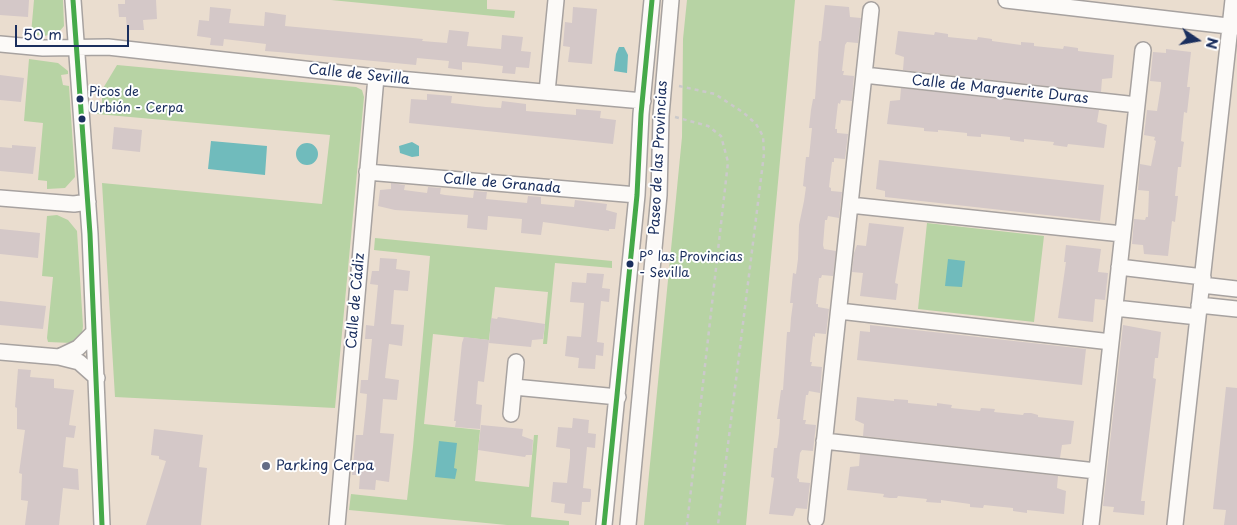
<!DOCTYPE html>
<meta charset="utf-8">
<style>
body{margin:0}
#map{position:relative;width:1237px;height:525px;overflow:hidden;background:#eaddcf;font-family:"Playpen Sans",sans-serif}
canvas{display:block}
.north{position:absolute;left:1172px;top:15px;width:50px;height:50px;-webkit-text-stroke:4px #fff;paint-order:stroke;rotate:102deg;font-size:14px;font-weight:700;line-height:20px;text-align:center;color:#1b2f5e}
.north::after{content:'';display:block;margin:auto;width:18px;height:22px;background:#1b2f5e;clip-path:polygon(50% 0,100% 100%,50% 72%,0 100%)}
.scale{position:absolute;left:15px;top:25px;width:114px;height:22px;box-sizing:border-box;border:2px solid #1b2f5e;border-top:0;padding-left:6px;font-size:15px;line-height:18px;white-space:nowrap;color:#1b2f5e;-webkit-text-stroke:4px #fff;paint-order:stroke}
</style>
<div id="map">
<canvas width="1237" height="525"></canvas>
<div class="north">N</div>
<div class="scale">50 m</div>
</div>
<script>
const c = document.querySelector('canvas').getContext('2d');
c.lineJoin = 'round';
function paint(path, color) { c.fillStyle = color; c.fill(path, 'evenodd'); }
const shape = rows => new Path2D(rows.map(r => 'M' + r).join(''));
function strokePath(path, color, width, dash) { c.strokeStyle = color; c.lineWidth = width; c.lineCap = dash ? 'butt' : 'round'; c.setLineDash(dash || []); c.stroke(path); }
function write(font, color, halo, rows, align = 'center') {
  c.font = font + ' "Playpen Sans",sans-serif'; c.lineWidth = 4; c.setLineDash([]); c.textBaseline = 'middle'; c.strokeStyle = halo; c.fillStyle = color; for (const [text, x, y, turn = 0] of rows) {
    c.save(); c.translate(x, y); c.rotate((+turn || 0) * Math.PI / 180); c.textAlign = isNaN(turn) ? turn : align; if (halo) c.strokeText(text, 0, 0); c.fillText(text, 0, 0); c.restore();
  }
}
paint(shape([
 [34,0,63,0,64,26,58,33,44,36,31,34],
 [331,0,487,0,487,9,515,11,514,18],
 [687,0,795,0,746,525,644,525,682,137,683,39],
 [29,59,58,63,68,71,68,74,61,75,63,85,69,86,75,177,65,188,47,189,47,181,38,180,43,123,24,121],
 [117,65,356,87,362,90,364,97,335,408,115,397,102,183,322,204,330,135,97,114,97,104,102,104,102,90],
 [47,216,57,215,68,220,77,231,83,326,82,334,72,343,48,342,47,338,53,277,42,276],
 [927,223,1044,236,1034,322,918,309],
 [375,238,612,261,612,268,555,263,547,344,543,344,548,292,495,287,489,340,433,334,424,424,480,430,475,481,529,487,534,435,538,435,531,517,569,521,569,525,507,525,349,510,351,494,407,500,413,447,430,256,374,250]
]), '#b7d3a4');
paint(shape([
 [619,47,624,47,628,55,627,73,614,71,616,54],
 [211,141,267,146,265,175,208,169],
 [412,142,419,146,419,156,412,157,400,153,399,146],
 '296 154a11 11 0 1 1 22 0a11 11 0 1 1-22 0Z',
 [948,259,965,261,962,287,945,286],
 [439,441,457,443,454,468,457,469,455,479,435,477]
]), '#70bbbc');
paint(shape([
 [0,0,29,0,28,17,0,15],
 [125,0,156,0,157,19,143,20,144,30,127,30,126,17,119,17,118,4,125,4],
 [825,5,849,7,850,17,861,18,858,43,847,42,845,45,842,71,844,71,843,75,854,76,852,101,841,100,840,104,838,103,835,129,837,129,837,133,848,134,845,159,834,158,834,162,832,162,829,187,831,188,831,191,842,192,839,218,828,216,827,220,825,220,823,245,824,249,836,251,833,276,822,275,821,278,819,278,816,304,818,304,818,307,829,309,826,334,815,333,815,337,813,336,810,362,812,362,811,366,822,367,820,393,809,391,808,395,806,395,803,420,806,420,805,424,816,425,813,451,802,450,800,453,797,478,799,479,799,482,810,483,807,509,796,508,793,516,769,514,774,478,771,477,774,448,777,448,779,434,780,419,777,419,781,390,783,390,787,332,790,332,791,318,793,303,790,303,793,273,796,274,798,259,799,225,804,201,806,187,803,186,806,157,809,157,812,128,809,128,811,110,813,99,815,99,819,41,821,41],
 [210,7,231,9,229,23,264,26,265,12,286,15,285,26,423,39,422,41,447,43,449,30,469,32,467,46,501,49,502,35,523,37,521,51,531,52,529,68,516,67,515,74,502,73,503,66,476,63,462,62,462,70,448,68,449,61,417,58,416,65,278,52,265,51,266,44,224,39,223,46,210,45,211,38,197,36,199,20,209,21],
 [573,7,597,9,592,64,568,62,570,47,563,46,565,22,572,23],
 [898,31,934,35,935,32,948,34,948,37,977,40,978,37,992,39,992,41,1021,45,1021,42,1034,43,1034,46,1063,49,1064,46,1078,48,1078,51,1114,55,1112,78,1102,79,1101,92,903,70,904,57,895,54],
 [1166,49,1191,52,1187,87,1190,87,1187,113,1184,112,1181,141,1184,142,1183,148,1181,167,1178,167,1175,196,1178,196,1175,222,1172,221,1168,256,1144,254,1143,245,1132,244,1134,219,1145,220,1146,217,1148,217,1149,191,1138,190,1140,164,1151,166,1156,141,1154,140,1155,137,1144,135,1147,110,1157,111,1161,86,1161,82,1150,81,1153,52,1166,53],
 [0,75,24,78,21,102,0,100],
 [901,88,1099,110,1097,122,1107,125,1104,148,1068,144,1067,147,1053,145,1054,142,1024,139,1024,142,1010,140,1010,137,981,134,981,137,967,136,967,133,938,130,938,132,924,131,924,128,887,124,890,101,900,100],
 [427,94,452,96,451,103,486,107,501,108,502,101,526,104,526,111,576,115,576,109,601,111,600,118,616,120,613,144,409,123,411,99,427,100],
 [114,127,142,130,140,152,112,149],
 [12,145,36,147,33,174,0,171,0,147,12,148],
 [879,160,1104,185,1100,221,885,197,885,191,876,189],
 [391,183,405,185,404,190,427,193,428,187,441,188,440,194,445,195,473,198,474,191,487,192,486,199,527,203,528,196,541,197,541,204,574,207,575,200,607,204,606,210,617,213,615,229,609,229,609,231,543,222,541,235,521,233,522,219,488,216,487,230,467,228,468,215,395,210,378,206,380,190,391,189],
 [869,223,904,227,895,283,898,284,896,300,860,296,863,273,852,272,854,253,857,245,866,246],
 [0,229,40,233,38,258,0,254],
 [1066,245,1101,249,1098,272,1108,273,1105,300,1095,299,1093,322,1058,318,1066,262,1064,262],
 [380,258,397,259,396,269,410,271,408,291,394,290,391,324,404,325,402,346,389,344,386,369,385,378,399,380,397,400,383,399,380,433,394,434,389,482,376,480,375,490,359,489,360,475,352,475,356,435,363,435,366,407,367,394,360,393,361,380,368,380,372,339,365,339,366,325,374,326,378,285,370,284,372,271,379,271],
 [587,273,604,274,602,288,610,289,609,302,601,301,597,342,604,343,603,356,596,355,595,369,578,368,579,358,565,356,567,336,581,337,582,327,584,303,570,302,572,282,586,283],
 [0,301,46,306,43,329,0,325],
 [498,317,545,324,543,339,532,340,531,347,489,343,491,318,497,319],
 [870,325,1086,349,1082,385,857,360,860,331,870,332],
 [1123,325,1161,332,1158,358,1155,358,1153,378,1156,379,1141,501,1145,501,1144,515,1113,512,1114,507,1103,506],
 [464,337,489,340,484,382,478,381,476,404,482,405,480,429,455,427,456,421,454,421,462,343],
 [18,369,31,370,30,377,54,379,54,388,74,390,69,425,76,426,74,438,66,437,63,467,78,469,79,490,63,488,59,525,25,525,28,501,21,500,22,474,19,473,25,430,17,429,17,408,15,407],
 [1226,387,1237,388,1237,525,1224,525,1226,510,1213,509],
 [857,397,894,401,894,399,908,400,908,403,937,406,937,403,944,404,952,405,951,408,980,411,981,408,995,409,994,412,1023,415,1024,413,1031,413,1038,415,1038,417,1074,421,1071,444,1062,445,1060,458,863,436,864,424,855,420],
 [573,418,589,420,588,433,596,434,595,448,587,447,583,488,591,489,591,495,590,502,582,502,581,515,564,513,565,504,551,502,553,482,567,483,570,458,570,449,556,447,558,427,572,428],
 [481,425,523,429,522,436,533,440,532,455,526,455,525,457,478,450],
 [154,429,203,435,199,467,207,468,201,525,146,525,166,461,159,459,159,456,151,455],
 [860,454,1058,476,1057,488,1066,491,1064,514,1027,510,1027,513,1013,511,1013,508,984,505,983,508,970,507,970,504,941,500,941,503,926,502,927,499,898,496,897,498,890,498,883,497,884,494,847,490,850,467,859,466]
]), '#d4c8c8');
const minor = shape([
 [73,0,90,234,102,525],
 [1006,0,1237,27],
 [0,44,43,48,108,47,376,77,643,101],
 [864,75,1137,105],
 [547,92,556,0],
 [367,172,637,195],
 [0,198,74,204,88,202],
 [850,205,1122,234],
 [1119,267,1203,277],
 [1202,285,1237,289],
 [1199,305,1237,309],
 [1115,308,1198,317],
 [839,311,1111,342],
 [0,352,59,357,79,362,97,378],
 [59,357,78,348,94,332],
 [514,387,618,397],
 [511,414,516,362],
 [824,441,1096,471],
 [816,519,871,10],
 [337,525,376,77],
 [604,525,637,195,641,114,652,0],
 [628,525,659,195,661,116,671,0],
 [1091,525,1143,50],
 [1175,525,1233,0]
]);
strokePath(minor, '#a7a2a0', 18);
strokePath(shape([
 [679,86,715,94,744,113,756,124,763,136,764,154,718,525],
 [675,117,708,126,721,136,728,162,687,525]
]), '#cbc9ca', 2.5, [4, 4]);
strokePath(minor, '#fcfaf8', 15);
strokePath(shape([
 [73,0,90,234,102,525],
 [604,525,637,195,641,114,652,0]
]), '#45a949', 5);
for (const [x, y, r, color] of [
 [80,99,4.5,"#1b2f5e"],
 [82,119,4.5,"#1b2f5e"],
 [630,264,4.5,"#1b2f5e"],
 [266,466,5,"#636c86"]
]) { const dot = new Path2D(); dot.arc(x, y, r, 0, 2 * Math.PI); c.fillStyle = color; c.fill(dot); strokePath(dot, '#fff', 2); }
write('13px', '#1b2f5e', '#fff', [
 ["Picos de",89,92],
 ["Urbión - Cerpa",89,108],
 ["Pº las Provincias",639,257],
 ["- Sevilla",639,273]
], 'left');
write('14px', '#1b2f5e', '#fff', [
 ["Calle de Sevilla",359,75,6],
 ["Calle de Marguerite Duras",1000,90,6],
 ["Paseo de las Provincias",659,158,-87],
 ["Calle de Granada",502,184,5],
 ["Calle de Cádiz",356,301,-85]
]);
write('14px', '#1b2f5e', '#fff', [
 ["Parking Cerpa",276,466]
], 'left');
</script>
